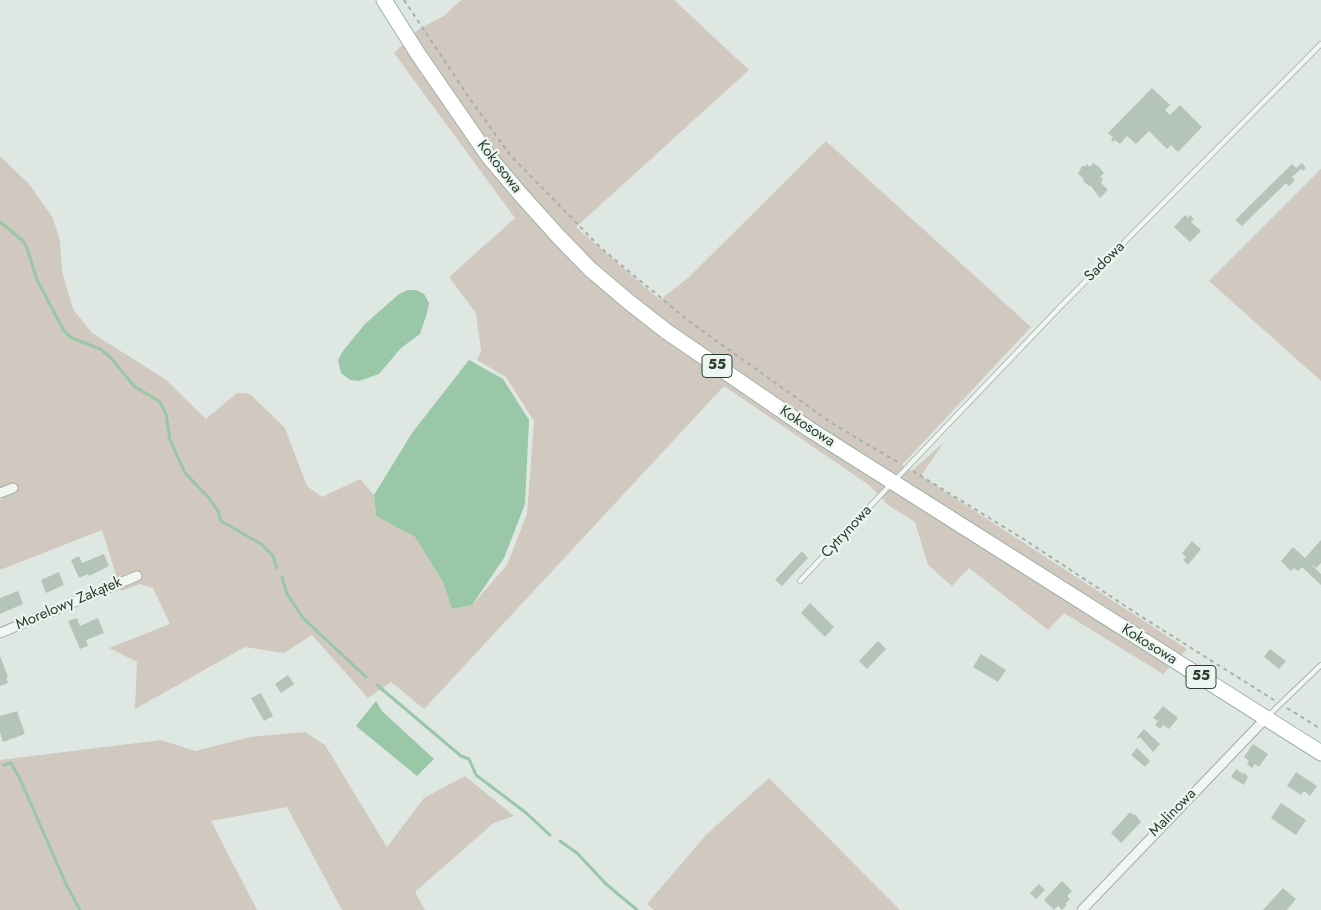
<!DOCTYPE html>
<meta charset="utf-8">
<style>
body{margin:0}
canvas{display:block;background:#dee7e2}
</style>
<canvas width="1321" height="910"></canvas>
<script>
const c = document.querySelector('canvas').getContext('2d');
c.lineJoin = 'round';
function paint(path, color) { c.fillStyle = color; c.fill(path, 'evenodd'); }
const shape = rows => new Path2D(rows.map(r => 'M' + r).join(''));
function strokePath(path, color, width, dash) { c.strokeStyle = color; c.lineWidth = width; c.lineCap = dash ? 'butt' : 'round'; c.setLineDash(dash || []); c.stroke(path); }
function write(font, color, halo, rows, align = 'center') {
  c.font = font + ' Jost,sans-serif'; c.lineWidth = 4.5; c.setLineDash([]); c.textBaseline = 'middle'; c.strokeStyle = halo; c.fillStyle = color; for (const [text, x, y, turn = 0] of rows) {
    c.save(); c.translate(x, y); c.rotate((+turn || 0) * Math.PI / 180); c.textAlign = isNaN(turn) ? turn : align; if (halo) c.strokeText(text, 0, 0); c.fillText(text, 0, 0); c.restore();
  }
}
paint(shape([
 [461,0,674,0,749,70,576,227,660,300,689,277,826,141,1031,327,902,465,912,471,944,442,921,476,1187,649,1163,674,1064,613,1048,630,969,568,952,586,928,565,915,522,888,505,869,485,724,386,424,709,391,682,368,698,312,635,284,653,245,647,135,709,137,662,109,648,170,624,153,588,140,584,121,591,102,530,0,570,0,500,2,499,0,494,0,156,29,184,53,218,60,241,62,271,73,309,92,333,165,379,206,419,237,393,250,394,285,428,307,486,322,497,360,479,374,495,376,516,415,537,443,582,452,609,472,605,507,565,527,514,534,421,506,377,477,360,481,351,476,313,449,277,515,218,394,53,419,29,444,16],
 [1321,169,1321,381,1209,281],
 [305,732,325,745,387,847,424,798,465,776,514,816,494,823,489,827,415,892,425,910,342,910,287,807,211,821,257,910,0,910,0,760,161,740,195,751,250,737],
 [769,778,875,885,900,910,654,910,647,904,706,835]
]), '#d1c9bf');
paint(shape([
 [408,290,416,290,424,294,429,303,427,313,420,334,401,348,379,374,359,381,350,380,341,373,338,360,343,351,365,324,399,294],
 [469,360,503,379,529,420,525,504,504,558,472,605,452,609,443,582,415,537,376,516,374,495,412,433],
 [376,701,382,711,434,759,417,776,356,726]
]), '#99c7a7');
strokePath(shape([
 [0,222,23,241,27,248,37,280,64,331,72,338,100,349,109,356,135,387,159,401,166,414,170,440,185,473,209,498,218,511,221,521,261,544,273,556,277,568],
 [282,577,287,594,303,618,366,677],
 [377,685,461,756,469,759,476,775,525,812,550,835],
 [3,765,11,763,20,779,66,884,80,910],
 [560,841,577,853,606,884,637,910]
]), '#99c7a7', 3);
paint(shape([
 [1152,88,1170,105,1165,110,1170,115,1180,105,1202,127,1178,152,1171,145,1167,149,1149,131,1136,144,1127,136,1120,144,1115,140,1113,142,1111,139,1113,137,1108,133],
 [1093,163,1099,167,1104,173,1100,177,1103,179,1101,183,1108,190,1100,198,1090,185,1089,186,1083,181,1084,179,1078,174,1082,166,1085,166,1087,164,1090,167],
 [1302,163,1306,168,1303,171,1301,169,1292,177,1295,180,1289,186,1286,183,1242,226,1235,220,1292,164,1296,168],
 [1185,215,1188,218,1190,215,1194,219,1191,222,1201,231,1190,242,1174,227],
 [1321,540,1321,563,1316,568,1308,561,1321,574,1321,585,1302,567,1298,571,1294,568,1291,571,1281,561,1293,547,1305,558],
 [1192,541,1201,549,1188,565,1183,560,1186,557,1182,553],
 [802,551,808,558,782,586,775,580],
 [104,554,109,566,89,576,88,574,79,578,71,560,79,556,82,563],
 [59,572,64,585,46,593,41,580],
 [18,591,23,604,0,614,0,598],
 [810,603,834,627,825,637,801,613],
 [77,618,80,626,98,618,104,633,86,640,88,646,80,649,68,621],
 [878,641,886,649,867,669,859,661],
 [1270,649,1286,661,1279,669,1264,657],
 [981,654,1006,670,998,682,973,667],
 [0,656,8,677,6,678,8,683,0,686],
 [288,675,294,684,281,693,275,684],
 [261,693,273,716,264,721,251,698],
 [1163,706,1178,718,1169,729,1163,725,1160,729,1155,725,1158,721,1153,718],
 [17,711,25,734,3,742,0,732,0,716],
 [1144,729,1160,744,1153,752,1140,737,1138,739,1137,737],
 [1253,744,1268,754,1259,767,1255,764,1252,768,1247,764,1249,761,1244,757],
 [1137,748,1150,761,1145,767,1131,755],
 [1236,769,1243,774,1244,772,1248,777,1244,785,1231,777],
 [1296,772,1317,786,1310,796,1304,791,1301,795,1287,786],
 [1281,803,1306,820,1296,835,1271,818],
 [1130,812,1134,815,1135,814,1141,822,1121,843,1111,833],
 [1062,881,1072,891,1067,896,1070,899,1065,904,1067,905,1062,910,1058,906,1054,910,1044,900],
 [1039,884,1045,890,1036,899,1030,893],
 [1283,888,1296,899,1287,910,1263,910]
]), '#b5c4bb');
const service = shape([
 [896,479,1061,306,1321,44],
 [800,581,890,485],
 [1268,716,1321,665]
]);
const minor = shape([
 [0,493,13,488],
 [0,633,137,576],
 [1082,910,1266,718]
]);
const primary = shape([
 [384,0,418,54,489,157,522,196,558,236,590,269,629,302,666,331,809,429,1321,753]
]);
strokePath(service, '#a0aea6', 6);
strokePath(minor, '#a0aea6', 11);
strokePath(primary, '#9eb3a6', 17);
strokePath(shape([
 [404,0,468,96,510,155,602,249,690,322,833,424,901,464],
 [913,471,1025,540,1142,617,1274,700],
 [1287,708,1321,729]
]), '#a5b0a9', 2, [4, 4]);
strokePath(service, '#f1f6f3', 4.5);
strokePath(minor, '#f1f6f3', 9);
strokePath(primary, '#fff', 15);
for (const [x, y, w] of [
 [717,366,30],
 [1201,677,30]
]) { const box = new Path2D(); box.roundRect(x - w / 2, y - 11.5, w, 23, 4); c.fillStyle = '#edf5f0'; c.fill(box); strokePath(box, '#283e31', 1); }
write('bold 14px', '#283e31', null, [
 ["55",717,366],
 ["55",1201,677]
]);
write('15px', '#283e31', '#edf5f0', [
 ["Kokosowa",499,167,52],
 ["Sadowa",1105,262,-45],
 ["Kokosowa",807,427,33],
 ["Cytrynowa",847,532,-47],
 ["Morelowy Zakątek",69,604,-23],
 ["Kokosowa",1149,645,32],
 ["Malinowa",1173,813,-46]
]);
</script>
